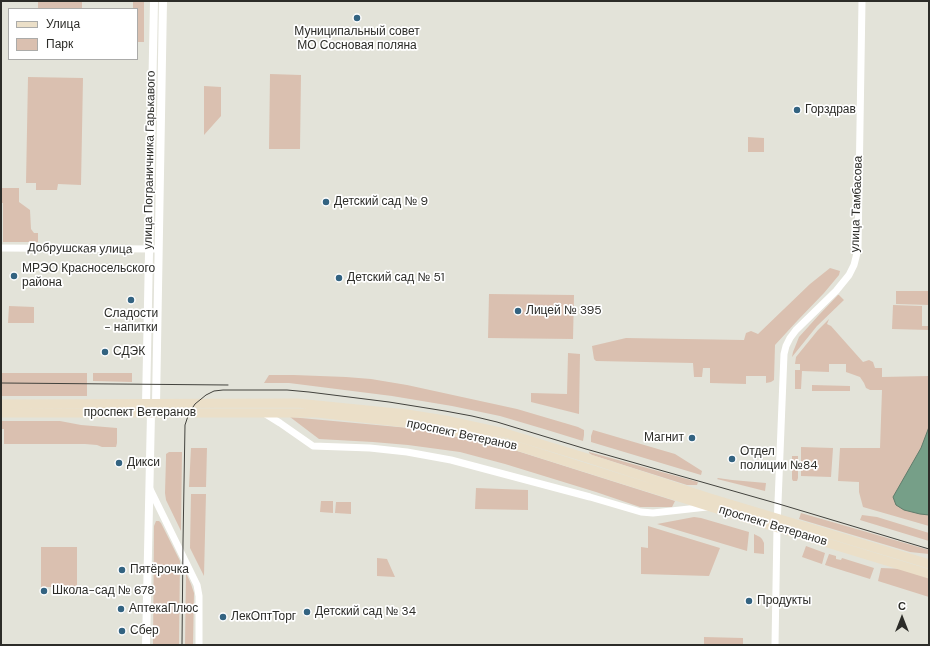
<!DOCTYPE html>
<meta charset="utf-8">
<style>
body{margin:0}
#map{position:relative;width:930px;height:646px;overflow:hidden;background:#e3e3d9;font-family:"DM Sans",sans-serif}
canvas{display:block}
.frame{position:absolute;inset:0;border:2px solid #2c2c28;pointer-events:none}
.legend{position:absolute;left:8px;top:8px;width:130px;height:52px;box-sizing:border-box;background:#fff;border:1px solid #ababa9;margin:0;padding:5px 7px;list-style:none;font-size:12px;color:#2c2c28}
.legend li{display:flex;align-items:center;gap:8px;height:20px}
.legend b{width:20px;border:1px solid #ababa9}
.north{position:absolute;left:882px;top:598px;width:40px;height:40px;-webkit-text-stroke:3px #fff;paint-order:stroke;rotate:0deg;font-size:11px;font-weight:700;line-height:16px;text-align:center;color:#2c2c28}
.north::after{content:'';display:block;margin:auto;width:14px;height:18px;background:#2c2c28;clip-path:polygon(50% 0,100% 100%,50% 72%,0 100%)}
</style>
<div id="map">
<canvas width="930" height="646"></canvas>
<div class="frame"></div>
<ul class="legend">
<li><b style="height:5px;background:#ebdfc8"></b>Улица</li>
<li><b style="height:11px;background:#dac0b0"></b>Парк</li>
</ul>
<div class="north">С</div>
</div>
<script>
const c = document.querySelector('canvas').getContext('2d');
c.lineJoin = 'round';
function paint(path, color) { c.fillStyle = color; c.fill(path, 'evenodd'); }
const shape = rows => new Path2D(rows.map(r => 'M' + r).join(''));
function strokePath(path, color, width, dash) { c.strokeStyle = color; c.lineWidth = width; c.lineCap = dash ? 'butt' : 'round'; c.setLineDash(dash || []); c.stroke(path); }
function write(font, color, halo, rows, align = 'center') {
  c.font = font + ' "DM Sans",sans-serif'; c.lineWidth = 3.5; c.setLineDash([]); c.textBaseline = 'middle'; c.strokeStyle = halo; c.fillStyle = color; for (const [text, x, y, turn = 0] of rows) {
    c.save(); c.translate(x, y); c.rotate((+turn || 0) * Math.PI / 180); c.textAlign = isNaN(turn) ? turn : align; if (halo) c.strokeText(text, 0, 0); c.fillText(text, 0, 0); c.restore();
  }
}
paint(shape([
 [38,1,82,1,82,9,38,9],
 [133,1,144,1,144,42,137,42,137,9,133,9],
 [270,74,301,75,300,149,269,149],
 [28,77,83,78,81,185,58,184,57,190,36,190,36,183,26,183],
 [204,86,221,87,221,116,204,135],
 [748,137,764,138,764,152,748,152],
 [1,188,19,188,19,202,30,210,31,229,34,233,38,233,38,242,3,242,3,203,1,203],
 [830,268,840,271,839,275,824,293,798,320,775,345,774,380,771,382,766,383,766,376,746,376,746,384,710,383,710,368,703,368,702,377,694,377,693,363,596,361,594,359,592,346,626,338,744,340,746,333,751,331,758,334,810,284],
 [896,291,929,291,929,305,896,304],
 [489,294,574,295,573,339,488,338],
 [838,295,839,295,844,300,817,326,792,357,793,352,799,337,818,316],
 [893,305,922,306,922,326,929,326,929,330,892,329],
 [9,306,34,307,34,323,8,323],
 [829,319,827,324,831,326,863,362,869,360,873,362,875,368,882,368,882,377,929,376,929,526,863,507,859,492,859,482,838,481,840,448,880,448,882,390,870,390,866,388,864,383,860,377,846,372,846,364,829,364,829,372,802,371,801,389,795,389,795,370,800,370,800,364,795,364,796,357,818,330],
 [568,353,580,354,579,414,531,402,531,393,567,394],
 [1,373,87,373,87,396,1,396],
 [93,373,132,373,132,382,93,381],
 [269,375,294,375,346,377,371,379,407,385,517,409,578,427,584,430,584,435,583,441,544,429,500,416,452,406,392,396,289,383,264,383],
 [812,385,850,386,850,391,812,391],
 [290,417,409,428,495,444,675,501,672,507,640,507,596,492,505,464,460,452,408,445,373,442,319,439],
 [1,421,60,421,81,425,117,428,117,443,116,447,102,447,97,445,85,444,4,444,4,429,1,429],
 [593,430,675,454,702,471,701,475,591,442,591,436],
 [801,447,833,448,831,477,801,476],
 [191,448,207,448,206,487,189,487],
 [169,452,182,452,181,531,166,500,165,493,166,458,166,454],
 [589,452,698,482,697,485,687,485,592,455,589,453],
 [792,456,798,456,798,478,797,481,793,481,792,479],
 [718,478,732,480,766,483,765,491,717,479],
 [476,488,528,490,528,510,475,509],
 [191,494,206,494,204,576,190,548],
 [321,501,333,501,333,513,320,512],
 [336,502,351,502,351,514,335,513],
 [801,513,929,550,929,554,910,552,799,519],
 [862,515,877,517,929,533,929,541,860,520],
 [694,517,701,518,749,532,747,551,657,524],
 [156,521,159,521,161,523,180,561,179,645,153,645,154,526],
 [648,526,720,548,709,576,641,574,641,547,648,548],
 [754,534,760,537,762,539,764,543,764,554,754,553],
 [806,546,825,553,822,564,802,557],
 [41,547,77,547,77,587,41,587],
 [829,554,836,556,836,559,841,560,842,558,874,568,870,579,825,565],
 [377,558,387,559,395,577,377,576],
 [881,568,904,569,929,577,929,597,878,581],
 [186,573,191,584,194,593,193,645,185,645],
 [704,637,743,638,743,645,704,645]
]), '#dac0b0');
const water = shape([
 [929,427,929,515,920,514,904,510,896,505,893,497,921,448,929,427]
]);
paint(water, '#769f88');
strokePath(water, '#607c6b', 1);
strokePath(shape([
 [1,248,155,249],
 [264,413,280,423,313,446,370,448,407,452,451,460,590,497,641,512,653,513,707,507],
 [150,489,197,585,199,596,199,645],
 [775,645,777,527,784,354,786,346,790,338,796,330,836,291,849,275,854,265,858,249,862,1]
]), '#fff', 7);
strokePath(shape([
 [148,409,146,404,154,1],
 [146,645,151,413,156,404,163,1]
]), '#fff', 8);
strokePath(shape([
 [1,404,297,403,407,414,445,420,505,433,584,457,710,498,929,564],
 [1,413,317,413,407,423,444,429,483,437,520,447,755,521,929,574]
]), '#ebdfc8', 9);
strokePath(shape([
 [1,383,228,385],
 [182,645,183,542,185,425,189,413,195,404,206,395,214,391,223,390,287,390,309,392,389,402,445,411,472,416,497,422,586,449,779,504,929,549]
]), '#42423d', 1);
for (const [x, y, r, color] of [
 [357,18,4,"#336381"],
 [797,110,4,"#336381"],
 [326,202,4,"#336381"],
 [14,276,4,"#336381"],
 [339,278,4,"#336381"],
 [131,300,4,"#336381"],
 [518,311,4,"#336381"],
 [105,352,4,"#336381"],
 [692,438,4,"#336381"],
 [732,459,4,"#336381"],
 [119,463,4,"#336381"],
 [122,570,4,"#336381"],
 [44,591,4,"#336381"],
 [749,601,4,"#336381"],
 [121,609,4,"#336381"],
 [307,612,4,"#336381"],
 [223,617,4,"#336381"],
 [122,631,4,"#336381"]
]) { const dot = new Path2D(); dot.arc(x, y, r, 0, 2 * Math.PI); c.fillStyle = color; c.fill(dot); strokePath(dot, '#fff', 1.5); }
write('12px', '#2c2c28', '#fff', [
 ["Муниципальный совет",357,32,"center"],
 ["МО Сосновая поляна",357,46,"center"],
 ["Горздрав",805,110],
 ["Детский сад № 9",334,202],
 ["МРЭО Красносельского",22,269],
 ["района",22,283],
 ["Детский сад № 51",347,278],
 ["Лицей № 395",526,311],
 ["Сладости",131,314,"center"],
 ["- напитки",131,328,"center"],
 ["СДЭК",113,352],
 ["Магнит",684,438,"right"],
 ["Отдел",740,452],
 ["полиции №84",740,466],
 ["Дикси",127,463],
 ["Пятёрочка",130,570],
 ["Школа-сад № 678",52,591],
 ["Продукты",757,601],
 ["АптекаПлюс",129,609],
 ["Детский сад № 34",315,612],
 ["ЛекОптТорг",231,617],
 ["Сбер",130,631]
], 'left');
write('12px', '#2c2c28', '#fff', [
 ["улица Пограничника Гарькавого",150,160,-89],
 ["улица Тамбасова",857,204,-88],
 ["Добрушская улица",80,249,1],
 ["проспект Ветеранов",140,413],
 ["проспект Ветеранов",462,435,12],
 ["проспект Ветеранов",773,526,17]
]);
</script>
